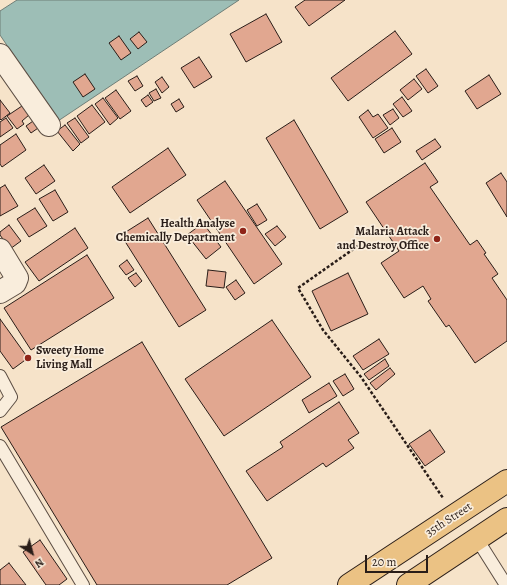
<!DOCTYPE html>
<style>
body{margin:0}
#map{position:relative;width:507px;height:585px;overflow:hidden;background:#f6e3c9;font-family:Alegreya,serif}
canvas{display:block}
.north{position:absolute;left:12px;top:533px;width:40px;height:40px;-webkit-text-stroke:3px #f9eddc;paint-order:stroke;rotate:144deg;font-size:11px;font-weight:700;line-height:16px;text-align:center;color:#291d18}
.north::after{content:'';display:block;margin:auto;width:14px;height:18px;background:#291d18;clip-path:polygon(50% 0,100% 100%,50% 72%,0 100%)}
.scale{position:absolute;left:365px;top:555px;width:63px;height:18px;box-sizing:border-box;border:2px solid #291d18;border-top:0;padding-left:5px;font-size:12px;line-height:14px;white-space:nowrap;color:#291d18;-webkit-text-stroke:3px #f9eddc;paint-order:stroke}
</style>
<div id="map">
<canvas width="507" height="585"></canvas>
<div class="north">N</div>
<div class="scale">20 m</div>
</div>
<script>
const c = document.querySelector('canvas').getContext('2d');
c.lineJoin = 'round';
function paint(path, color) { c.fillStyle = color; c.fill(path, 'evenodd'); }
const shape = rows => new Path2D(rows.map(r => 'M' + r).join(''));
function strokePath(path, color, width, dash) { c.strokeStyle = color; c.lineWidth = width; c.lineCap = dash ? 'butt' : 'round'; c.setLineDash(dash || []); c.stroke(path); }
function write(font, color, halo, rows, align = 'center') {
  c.font = font + ' Alegreya,serif'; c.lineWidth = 3.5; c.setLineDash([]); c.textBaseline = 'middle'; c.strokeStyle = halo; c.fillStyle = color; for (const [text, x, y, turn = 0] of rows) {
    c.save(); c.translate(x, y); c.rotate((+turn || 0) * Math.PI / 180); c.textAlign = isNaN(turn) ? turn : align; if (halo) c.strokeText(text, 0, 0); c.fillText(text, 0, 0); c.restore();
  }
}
const water = shape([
 [17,0,239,0,58,121,0,35,0,11,17,0]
]);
paint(water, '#9dbeb6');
strokePath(water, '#6f7e77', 1);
const building = shape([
 [305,0,345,0,309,26,295,7,305,0],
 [266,14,282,42,246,62,230,34,266,14],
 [395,31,412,54,348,101,331,78,395,31],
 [139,32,147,42,138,49,130,39,139,32],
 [119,36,131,53,121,60,109,43,119,36],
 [199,57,212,77,194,88,181,68,199,57],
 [426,69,438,86,428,93,416,76,426,69],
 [85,74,95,89,83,97,73,82,85,74],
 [489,75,501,94,477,109,465,91,489,75],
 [137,76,143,86,135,91,128,81,137,76],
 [162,77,169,87,162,93,155,82,162,77],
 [414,79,422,89,408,100,400,90,414,79],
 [156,89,161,98,154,101,149,93,156,89],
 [116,90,131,111,120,119,105,98,116,90],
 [148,95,153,102,146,107,141,100,148,95],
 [402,97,412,111,403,117,393,104,402,97],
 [103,98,118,118,110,125,95,104,103,98],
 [179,99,184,107,176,112,171,104,179,99],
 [0,100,10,113,1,120,0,119,0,100],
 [92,105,105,122,89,134,77,116,92,105],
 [22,106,29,115,22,121,24,124,17,129,7,116,22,106],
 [393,109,399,118,390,125,383,115,393,109],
 [368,110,373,117,378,114,388,128,373,138,359,117,368,110],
 [6,118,13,128,0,137,0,122,6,118],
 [75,118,89,137,81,143,67,123,75,118],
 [36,119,41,126,31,133,26,126,36,119],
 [294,120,348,212,320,229,266,138,294,120],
 [65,125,80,144,73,151,57,131,65,125],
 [392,128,401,142,384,153,375,139,392,128],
 [16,134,26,150,2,167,0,164,0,145,16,134],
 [435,139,441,147,422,160,416,151,435,139],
 [168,148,186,175,130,213,112,187,168,148],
 [425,163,438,182,430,187,470,245,477,240,486,253,484,254,498,274,492,278,507,300,507,341,475,363,449,325,446,327,428,301,431,299,423,286,404,298,381,263,399,251,366,202,425,163],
 [44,165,55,181,36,194,25,178,44,165],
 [501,173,507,182,507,217,486,183,501,173],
 [225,181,282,264,254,284,197,200,225,181],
 [5,185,18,206,0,216,0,188,5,185],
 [55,190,68,212,53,221,39,199,55,190],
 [257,204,267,220,257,226,247,210,257,204],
 [35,208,47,226,29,237,17,219,35,208],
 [148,218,206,310,179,327,121,235,148,218],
 [203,223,221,247,206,259,187,235,203,223],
 [9,225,21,241,10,249,0,235,0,232,9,225],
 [277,226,286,237,275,246,265,234,277,226],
 [75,228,88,248,39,281,25,262,75,228],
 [87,255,114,298,31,350,4,308,87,255],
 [127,260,134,270,126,275,119,266,127,260],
 [208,270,226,272,224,288,206,286,208,270],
 [136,273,142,281,135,287,128,278,136,273],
 [348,273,368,314,331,331,312,291,348,273],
 [236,280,245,293,235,300,226,287,236,280],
 [0,319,28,358,13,369,0,351,0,319],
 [272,320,311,377,224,436,185,379,272,320],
 [379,339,389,354,363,370,353,356,379,339],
 [142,342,272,558,227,585,97,585,1,427,142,342],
 [385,359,389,366,369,380,364,374,385,359],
 [390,368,395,374,376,390,370,383,390,368],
 [345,374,354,389,343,396,333,381,345,374],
 [329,383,337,396,309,413,302,400,329,383],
 [339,402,359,433,348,440,354,448,326,467,323,463,267,501,246,471,283,447,280,442,339,402],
 [430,430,445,452,425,466,409,444,430,430],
 [40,540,67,579,59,585,46,585,23,552,40,540],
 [9,563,26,585,0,585,0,570,9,563]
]);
paint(building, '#e1a790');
strokePath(building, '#291d18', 1);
const lane = shape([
 [0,376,11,397,0,411],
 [0,446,83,585],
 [477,539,506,585]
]);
const street = shape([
 [0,55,49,125],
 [0,250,17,278,15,283,0,292]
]);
const primary = shape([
 [349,585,507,481],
 [408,585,507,519]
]);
strokePath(lane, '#5c4e44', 14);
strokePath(street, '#5c4e44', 24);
strokePath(primary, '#291d18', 24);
strokePath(shape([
 [362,243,298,288,323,330,361,377,443,498]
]), '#291d18', 2.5, [3, 2]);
strokePath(lane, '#f9eddc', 12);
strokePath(street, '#f9eddc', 22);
strokePath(primary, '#ebc284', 22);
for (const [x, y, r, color] of [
 [243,231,4,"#8f2418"],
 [437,239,4,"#8f2418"],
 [28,358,4,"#8f2418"]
]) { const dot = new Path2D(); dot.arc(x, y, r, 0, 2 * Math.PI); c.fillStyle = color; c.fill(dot); strokePath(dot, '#f9eddc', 1.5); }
write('bold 12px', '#291d18', '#f9eddc', [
 ["Health Analyse",235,224],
 ["Chemically Department",235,238],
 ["Malaria Attack",429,232],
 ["and Destroy Office",429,246],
 ["Sweety Home",36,351,"left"],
 ["Living Mall",36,365,"left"]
], 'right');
write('12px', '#291d18', '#f9eddc', [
 ["35th Street",449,520,-33]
]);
</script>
